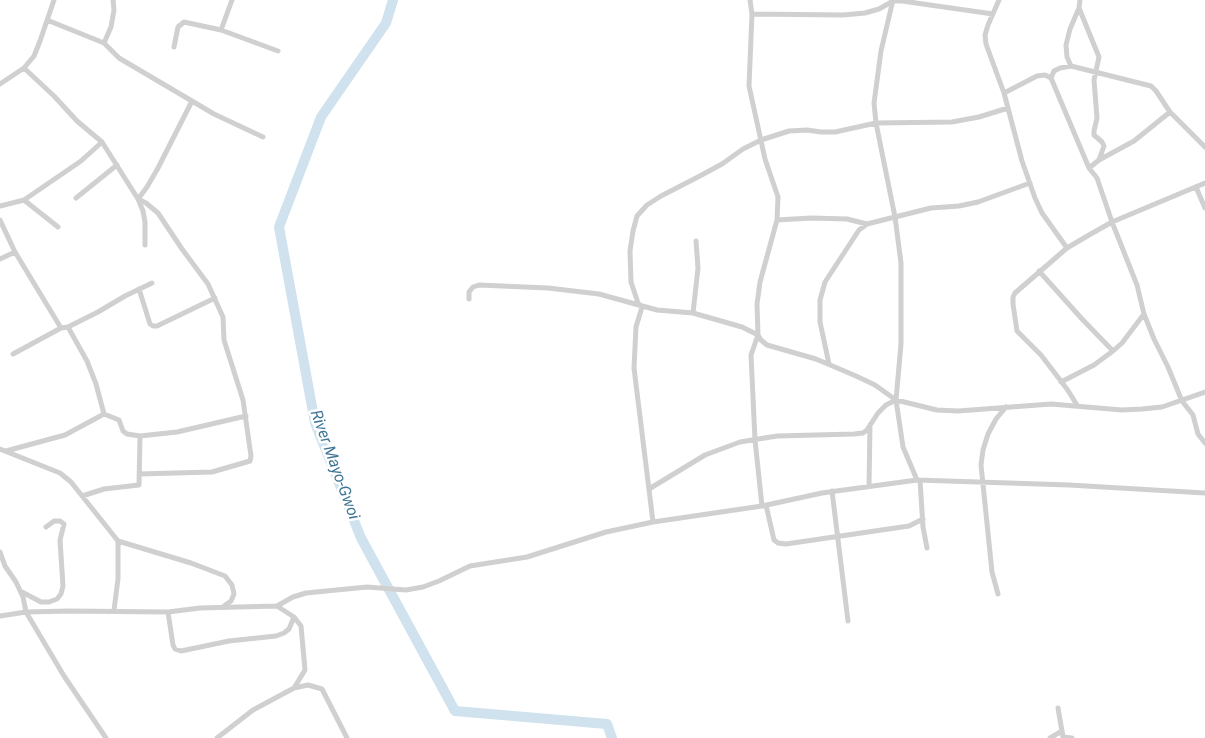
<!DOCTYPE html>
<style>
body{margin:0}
canvas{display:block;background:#fff}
</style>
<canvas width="1205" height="738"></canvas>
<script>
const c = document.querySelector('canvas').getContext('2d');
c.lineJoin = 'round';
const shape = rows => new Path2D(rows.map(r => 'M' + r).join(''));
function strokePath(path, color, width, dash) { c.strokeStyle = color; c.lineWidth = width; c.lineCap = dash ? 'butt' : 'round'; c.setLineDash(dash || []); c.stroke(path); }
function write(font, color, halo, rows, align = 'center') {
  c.font = font + ' Roboto,sans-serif'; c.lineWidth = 5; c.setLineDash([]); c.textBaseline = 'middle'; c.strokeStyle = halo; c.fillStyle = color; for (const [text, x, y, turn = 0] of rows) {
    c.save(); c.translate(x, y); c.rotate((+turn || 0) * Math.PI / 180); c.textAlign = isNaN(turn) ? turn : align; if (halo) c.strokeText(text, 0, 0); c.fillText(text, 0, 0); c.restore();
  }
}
strokePath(shape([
 [393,0,386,23,321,117,279,227,315,423,361,538,455,711,607,724,612,738]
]), '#cfe2ee', 10);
strokePath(shape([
 [750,0,752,14,749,86,765,159,778,197,777,220,760,282,757,304,758,335,751,355,755,440,762,506],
 [893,0,881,51,874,103,876,123,895,217,901,263,901,344,896,400,903,447,917,480],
 [999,0,988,25,985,35,986,44,1004,93,1022,161,1035,198,1042,213,1067,248],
 [1079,8,1099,57,1094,80,1097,118,1094,131,1094,135,1102,142,1104,146,1099,160],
 [752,14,843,15,865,13,879,9,893,1,902,1,993,14],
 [47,20,104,43,119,58,214,114,263,137],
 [221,30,232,0],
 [104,43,111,27,114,10,113,0],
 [174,47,178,27,184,22,221,30,278,51],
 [1071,66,1067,57,1066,45,1070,29,1079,8,1080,0],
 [24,68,54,96,77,121,102,142,138,199,143,211,145,222,145,245],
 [1051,78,1054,71,1060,68,1071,66,1151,86,1156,91,1170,112,1205,147],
 [0,84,24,68,34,56,40,41,54,0],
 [1004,93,1037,76,1045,75,1051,78,1089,168,1097,178,1112,222,1137,285,1144,314,1154,339,1168,367,1182,401,1193,415,1198,434,1205,443],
 [1089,168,1099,160,1134,141,1170,112],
 [1196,187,1205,208],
 [76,198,117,165],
 [138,199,146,203,158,213,182,249,208,284,223,317,224,340,243,400,251,456,250,461,212,472,139,474],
 [138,199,147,187,158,168,192,101],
 [24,200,58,227],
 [0,206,24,200,81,161,102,142],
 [0,220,15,252,61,328],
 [777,220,811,218,847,219,867,224],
 [0,259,15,252],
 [1039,271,1082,319,1113,351],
 [139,289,150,324,153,326,157,326,215,298],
 [469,299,469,292,473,287,479,285,548,288,599,294,657,310,693,313,742,327,758,335,761,340,767,345,816,359,856,376,875,385,896,400,937,410,958,411,1051,404,1122,410,1142,409,1162,407,1205,392],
 [642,307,638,303,631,282,630,251,633,231,637,216,647,205,661,196,698,177,722,164,743,149,761,140,789,131,807,130,821,132,835,132,876,123,952,122,979,117,1008,108],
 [642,307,636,327,634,368,653,522],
 [693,313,698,268,696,241],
 [68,327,87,361,96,384,104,414],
 [13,354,61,328,68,327,98,312,125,296,152,283],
 [829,364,820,322,820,300,825,282,859,230,867,224,931,208,959,206,978,202,1030,183],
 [1061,382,1094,365,1113,351,1122,343,1144,314],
 [1077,405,1067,389,1041,355,1017,331,1013,304,1013,297,1015,293,1067,248,1089,235,1112,222,1205,183],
 [0,449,60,473,71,482,118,541,191,563,225,576,232,585,234,594,231,601,224,606],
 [6,451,65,435,104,414,119,420,123,431,127,434,140,436,177,432,246,416],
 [920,480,923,527,927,548],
 [869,486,870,425],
 [649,489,705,455,740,442,777,436,854,434,863,433,867,430,878,413,886,405,896,400],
 [832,491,848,621],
 [82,496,104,489,139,485,140,436],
 [766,505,774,540,778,543,786,544,909,526,923,519],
 [0,552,5,566,16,582,23,597,26,612,64,676,106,738],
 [22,592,41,602,49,602,57,599,61,594,63,586,60,540,64,524,60,521,54,521,46,527],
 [998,594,992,572,981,465,983,450,988,434,996,419,1006,407],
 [277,606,294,617,301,626,305,670,294,688],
 [114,610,118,579,118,541],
 [168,612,173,645,175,649,181,651,229,641,276,636,284,633,289,629,294,617],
 [0,616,26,612,69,611,168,612,200,608,277,606,293,597,306,593,367,587,406,590,423,587,439,581,470,566,527,557,606,532,653,522,762,506,822,493,917,480,1069,485,1205,493],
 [1058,708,1063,737,1072,738],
 [217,738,253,710,294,688,308,685,322,689,347,738],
 [1050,738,1062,731]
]), '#d0d0d0', 5);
write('italic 16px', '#3f7597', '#fff', [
 ["River Mayo-Gwoi",334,465,70]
]);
</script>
